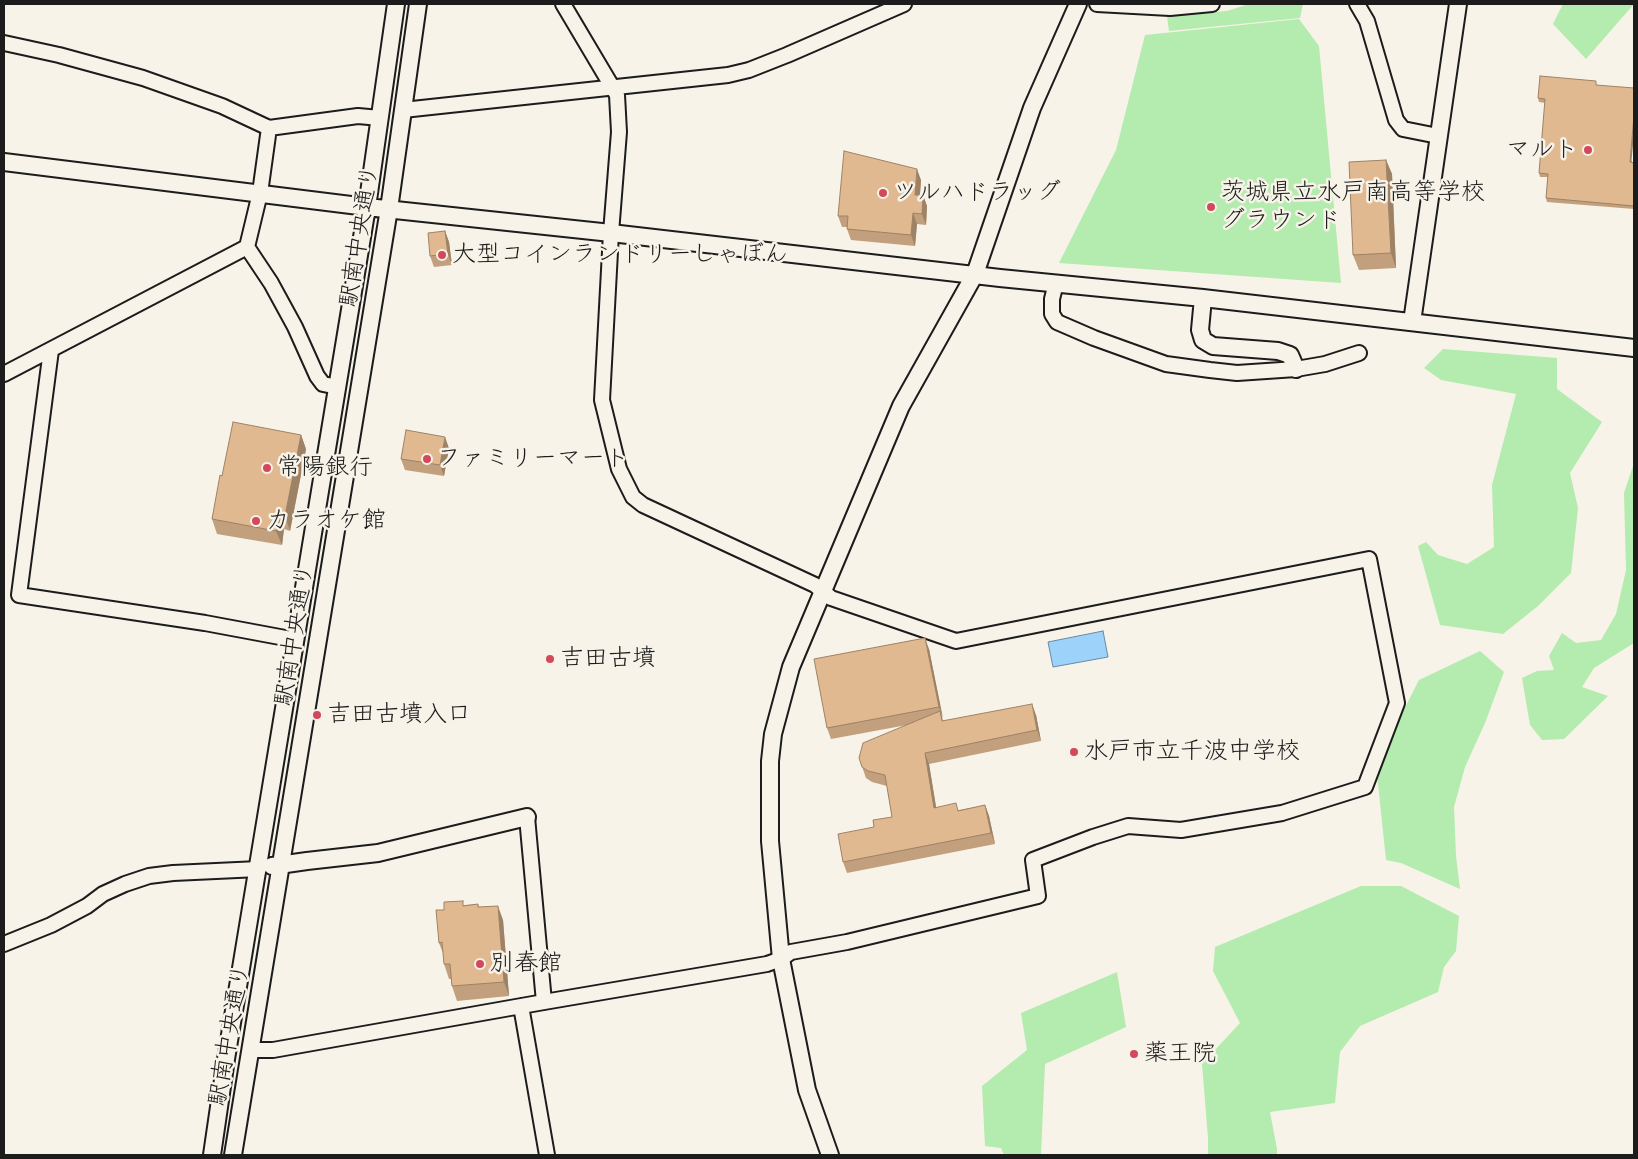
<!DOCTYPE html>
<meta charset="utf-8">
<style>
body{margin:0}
#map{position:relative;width:1638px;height:1159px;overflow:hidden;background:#f7f3e8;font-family:Caveat,sans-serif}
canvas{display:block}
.frame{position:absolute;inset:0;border:5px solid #1c1c1c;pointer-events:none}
</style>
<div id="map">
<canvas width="1638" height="1159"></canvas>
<div class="frame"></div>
</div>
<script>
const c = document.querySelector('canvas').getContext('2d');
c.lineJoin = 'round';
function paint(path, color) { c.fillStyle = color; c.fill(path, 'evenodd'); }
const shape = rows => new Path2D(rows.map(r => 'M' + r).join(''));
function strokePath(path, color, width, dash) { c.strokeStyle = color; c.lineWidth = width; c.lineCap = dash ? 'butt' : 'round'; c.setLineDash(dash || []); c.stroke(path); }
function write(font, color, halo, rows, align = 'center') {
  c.font = font + ' Caveat,"Klee One",sans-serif'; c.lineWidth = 5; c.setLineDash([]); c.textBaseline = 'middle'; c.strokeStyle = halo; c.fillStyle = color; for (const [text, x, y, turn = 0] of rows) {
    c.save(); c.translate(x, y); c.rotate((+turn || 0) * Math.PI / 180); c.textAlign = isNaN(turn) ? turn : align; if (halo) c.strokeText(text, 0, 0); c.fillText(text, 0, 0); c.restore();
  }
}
paint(shape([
 [1249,4,1303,4,1300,18,1169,31,1167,16,1227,11],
 [1563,4,1634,4,1586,59,1553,24],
 [1299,19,1319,46,1341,283,1059,263,1116,150,1145,35],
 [1443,349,1557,358,1557,389,1602,422,1570,473,1578,508,1571,573,1538,606,1503,634,1440,625,1418,546,1426,542,1438,555,1467,564,1494,547,1492,485,1516,394,1441,380,1424,368],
 [1633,466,1634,466,1634,643,1594,668,1582,687,1608,696,1564,739,1542,740,1530,725,1522,678,1537,671,1554,670,1549,656,1562,633,1576,643,1601,640,1616,614,1626,570,1624,493],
 [1480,651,1504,672,1485,723,1465,767,1454,807,1456,856,1460,889,1401,863,1386,860,1377,774,1393,731,1419,680],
 [1361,886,1401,886,1459,916,1456,951,1444,967,1438,992,1360,1026,1340,1052,1335,1103,1270,1112,1277,1149,1277,1155,1208,1155,1208,1138,1202,1064,1240,1023,1213,971,1215,947],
 [1117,972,1126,1027,1045,1064,1041,1155,1004,1155,1001,1148,985,1146,982,1086,1027,1050,1021,1013]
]), '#b4ebae');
const water = shape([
 [1103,631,1108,657,1053,667,1048,642,1103,631]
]);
paint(water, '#9dd2fb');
strokePath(water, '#6989a2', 1);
const minor = shape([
 [1097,4,1170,8,1212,4],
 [1357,4,1367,21,1396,120,1403,129,1438,136],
 [4,43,59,55,143,78,222,106,269,128],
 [403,110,728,75,749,70,787,55,904,4],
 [247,247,271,283,295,327,317,376,323,384,338,387],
 [1056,283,1052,299,1052,314,1057,322,1094,338,1166,364,1210,370,1237,373,1296,369,1325,364,1359,353],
 [51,350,19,595,205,623,296,640],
 [4,374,247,247,260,193,269,128,358,116,380,118],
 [527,817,544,1002],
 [4,944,51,925,87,906,103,894,125,884,149,876,173,873,259,869],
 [521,1006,547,1155],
 [251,1050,273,1050,544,1002,767,964,781,959,791,952,847,942,1038,896,1033,860,1093,837,1128,826,1181,830,1282,813,1365,787,1397,703,1369,559,956,641,831,598,815,585,643,505,633,497,619,469,602,400,611,233,619,132,617,95,563,4]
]);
const tertiary = shape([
 [4,162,367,207,611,233,1000,278,1203,298,1634,348],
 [1203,298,1200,330,1203,340,1213,346,1278,351,1290,355,1296,369],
 [1412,322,1458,4],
 [272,866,307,861,378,853,527,817],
 [212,1155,226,1059,367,207,396,4],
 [233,1155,389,209,418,4],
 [830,1155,807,1090,781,959,770,841,770,761,773,734,791,667,901,406,975,274,1032,108,1078,4]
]);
strokePath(minor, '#1c1c1c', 18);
strokePath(tertiary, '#1c1c1c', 20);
strokePath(minor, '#f7f3e8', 14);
strokePath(tertiary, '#f7f3e8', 16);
paint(shape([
 [1598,85,1632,162,1634,163,1634,209,1547,202,1546,198,1548,177,1540,177,1539,173,1545,103,1539,102,1538,98],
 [1386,160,1392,174,1396,268,1359,270,1353,255],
 [921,180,920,195,923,195,927,206,926,225,917,224,915,246,851,240,847,229,847,227,842,227,838,216],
 [445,231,449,242,452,265,434,267,430,256],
 [301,435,306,449,290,531,284,529,282,545,217,534,212,519,222,476],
 [449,448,444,476,405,470,401,459],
 [929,649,943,721,1036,715,1041,741,929,764,936,807,959,810,985,805,989,816,995,844,847,873,843,862,874,827,892,817,887,786,872,782,866,778,859,758,907,725,831,739,827,728],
 [478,904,479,907,503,920,509,996,457,1001,452,986,451,979,449,979,444,964,443,953,439,943,444,910,465,905]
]), '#c29f7d');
paint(shape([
 [1634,115,1634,134,1631,166,1630,162],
 [1386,160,1392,174,1396,268,1391,253],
 [917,169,921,180,919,206,915,195],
 [923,195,927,206,926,225,922,214],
 [913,213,917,224,915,246,911,235],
 [445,231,449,242,452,265,448,254],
 [301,435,306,449,290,531,285,516],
 [445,437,449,448,444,476,440,465],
 [279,515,284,529,282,545,276,531],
 [925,638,929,649,943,718,939,707],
 [1032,704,1036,715,1041,741,1037,730],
 [925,753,929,764,938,819,934,808],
 [985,805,989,816,995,844,991,833],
 [498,906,503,920,509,996,504,982]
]), '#9e8266');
const building = shape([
 [1540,76,1596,81,1596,85,1634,88,1634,115,1630,162,1634,163,1634,206,1546,198,1548,174,1539,173,1545,99,1538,98,1540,76],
 [844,151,917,169,915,195,923,195,922,214,913,213,911,235,847,229,848,216,838,216,844,151],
 [1386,160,1391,253,1353,255,1349,162,1386,160],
 [445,231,448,254,430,256,428,233,445,231],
 [233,422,301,435,285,516,279,515,276,531,212,519,220,475,222,476,233,422],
 [406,430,445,437,440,465,401,459,406,430],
 [925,638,939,707,827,728,814,659,925,638],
 [1032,704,1037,730,925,753,934,808,956,803,958,811,985,805,991,833,843,862,838,834,874,827,873,820,892,817,885,775,868,771,862,767,859,758,863,743,940,711,942,721,1032,704],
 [463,901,463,906,478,904,478,907,498,906,504,982,452,986,450,964,444,964,442,942,439,943,436,910,444,910,444,902,463,901]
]);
paint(building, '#e1b991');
strokePath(building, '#9e8266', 1);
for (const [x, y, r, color] of [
 [1588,150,5,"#d1495b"],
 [883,193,5,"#d1495b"],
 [1211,207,5,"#d1495b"],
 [442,255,5,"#d1495b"],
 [427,459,5,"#d1495b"],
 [267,468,5,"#d1495b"],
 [256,521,5,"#d1495b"],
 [550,659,5,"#d1495b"],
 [317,715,5,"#d1495b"],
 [1074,752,5,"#d1495b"],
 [480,964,5,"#d1495b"],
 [1134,1054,5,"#d1495b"]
]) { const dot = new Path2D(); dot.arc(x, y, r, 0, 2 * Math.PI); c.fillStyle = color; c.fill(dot); strokePath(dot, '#f7f3e8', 2); }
write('24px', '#1c1c1c', '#f7f3e8', [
 ["マルト",1578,150,"right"],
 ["ツルハドラッグ",893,193],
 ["茨城県立水戸南高等学校",1221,193],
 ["グラウンド",1221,221],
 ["大型コインランドリーしゃぼん",452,255],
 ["ファミリーマート",437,459],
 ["常陽銀行",277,468],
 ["カラオケ館",266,521],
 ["吉田古墳",560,659],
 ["吉田古墳入口",327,715],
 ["水戸市立千波中学校",1084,752],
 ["別春館",490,964],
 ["薬王院",1144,1054]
], 'left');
write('24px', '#1c1c1c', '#f7f3e8', [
 ["駅南中央通り",360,236,-81],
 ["駅南中央通り",295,635,-81],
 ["駅南中央通り",230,1035,-80]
]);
</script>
